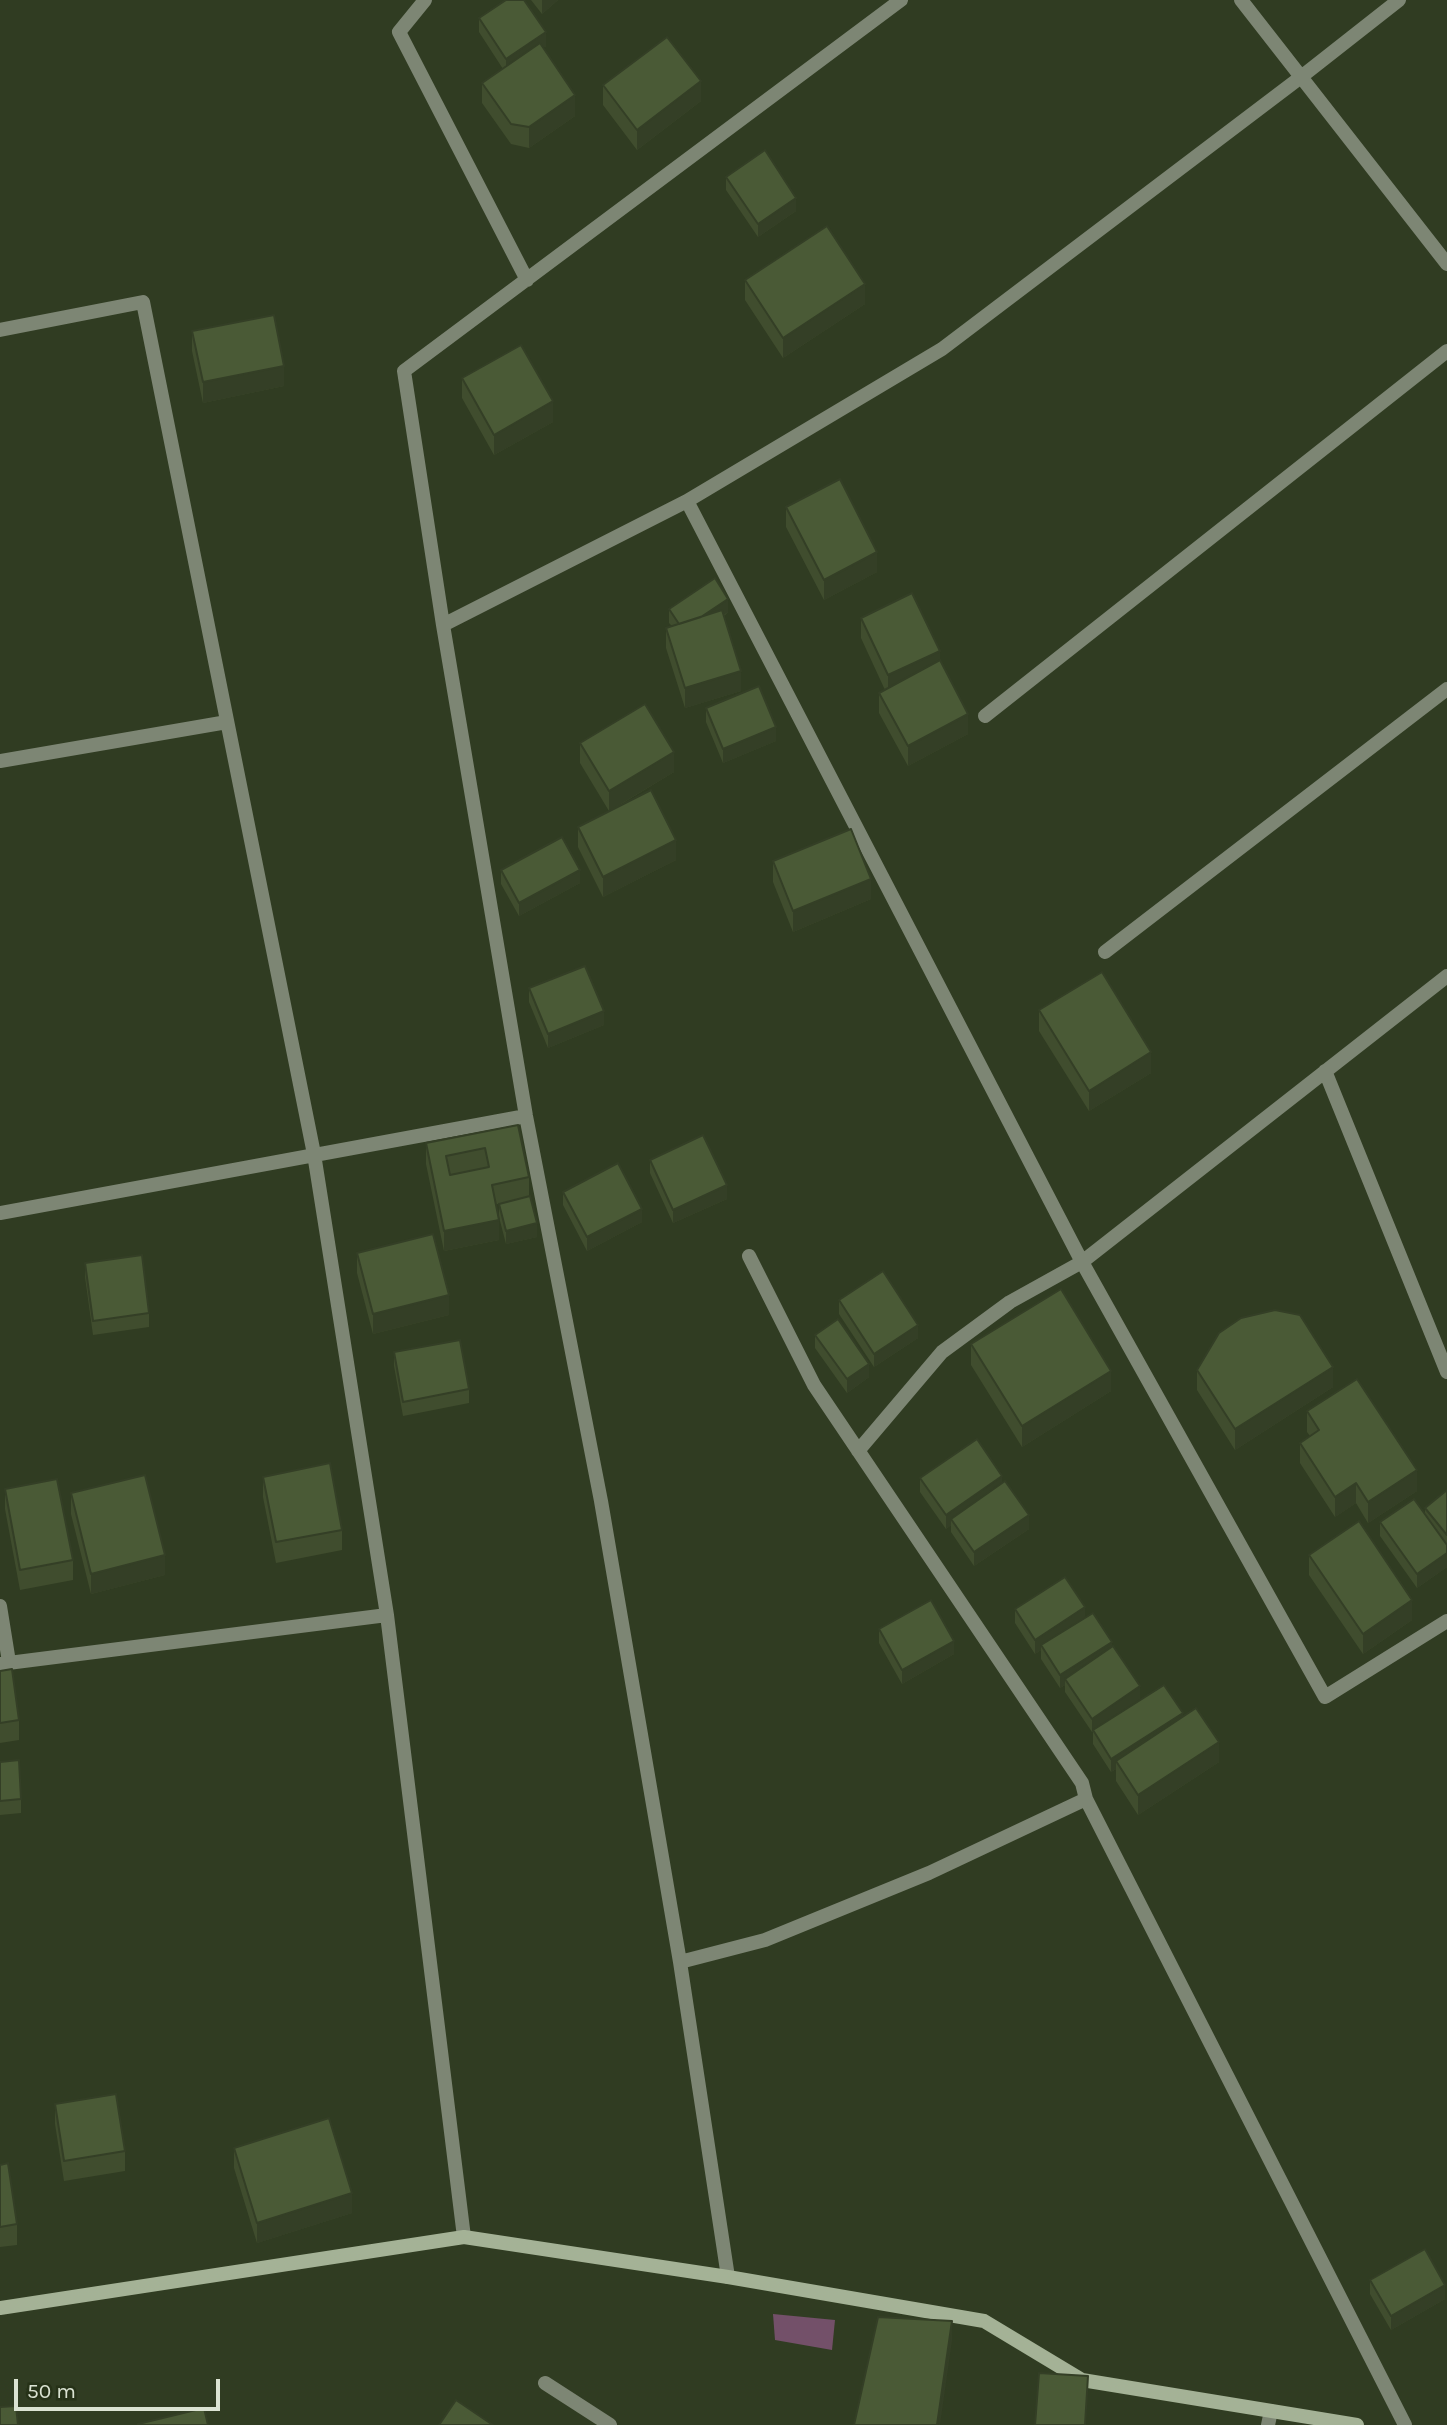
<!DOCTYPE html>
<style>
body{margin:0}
#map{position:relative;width:1447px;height:2425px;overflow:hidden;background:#303c22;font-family:Karla,sans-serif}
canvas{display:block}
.scale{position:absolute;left:14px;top:2379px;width:206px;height:32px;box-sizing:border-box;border:4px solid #dbe3d3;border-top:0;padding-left:9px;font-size:21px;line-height:24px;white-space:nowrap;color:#dbe3d3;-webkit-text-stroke:5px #263218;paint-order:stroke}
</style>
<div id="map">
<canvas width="1447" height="2425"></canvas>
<div class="scale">50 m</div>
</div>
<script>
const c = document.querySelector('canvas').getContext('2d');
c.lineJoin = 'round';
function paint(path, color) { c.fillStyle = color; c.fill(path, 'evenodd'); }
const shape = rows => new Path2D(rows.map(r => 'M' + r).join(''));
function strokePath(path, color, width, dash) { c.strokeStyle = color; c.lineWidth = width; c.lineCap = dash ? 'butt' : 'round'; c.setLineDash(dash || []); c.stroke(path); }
paint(shape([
 [773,2314,835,2320,832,2350,775,2340]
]), '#735069');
strokePath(shape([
 [425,0,399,32,527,280],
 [1241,0,1447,264],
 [0,330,143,302,314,1154,387,1615,464,2237],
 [687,501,1082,1262,1325,1697,1447,1621],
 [443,625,687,501,942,349,1301,77,1399,0],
 [985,716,1447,351],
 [0,761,227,722],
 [1105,952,1447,689],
 [1325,1071,1447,1372],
 [0,1213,526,1116],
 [749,1256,814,1385,1082,1783,1086,1799,1405,2425],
 [858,1451,942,1352,1010,1302,1082,1262,1447,976],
 [0,1606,9,1662],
 [0,1664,387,1615],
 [680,1962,765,1940,929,1873,1086,1799],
 [728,2277,680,1962,601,1501,526,1116,443,625,404,371,901,0],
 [545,2383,610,2425],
 [1268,2425,1271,2411]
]), '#7d8674', 14);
strokePath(shape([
 [0,2308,464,2237,728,2277,984,2321,1082,2380,1357,2425]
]), '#a4b296', 14);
paint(shape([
 [531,0,558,0,542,14],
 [479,18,546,46,543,48,575,116,529,148,511,144,482,103,482,83,503,69,479,32],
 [603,85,701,101,637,150,603,105],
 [726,177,796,211,758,237,726,190],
 [745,280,865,304,783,358,745,300],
 [192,331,284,386,203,403,192,351],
 [462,378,553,422,494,455,462,398],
 [786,507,877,572,824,600,786,527],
 [669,609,728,612,724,616,741,691,685,708,666,648,666,628,672,626,669,623],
 [861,618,940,660,968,734,908,766,879,713,879,693,885,690,861,638],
 [706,708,776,741,723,763,706,722],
 [580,743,674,772,613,809,676,860,603,897,578,847,578,827,609,811,580,763],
 [773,861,871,899,793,932,773,882],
 [501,870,580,883,519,916,501,884],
 [529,988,604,1025,548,1048,529,1002],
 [1039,1010,1151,1073,1089,1111,1039,1031],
 [518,1125,529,1177,529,1196,537,1237,506,1244,499,1217,499,1204,496,1204,499,1240,444,1251,426,1164,426,1143],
 [650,1160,727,1199,673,1223,650,1173],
 [563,1192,642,1222,587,1251,563,1205],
 [357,1253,449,1315,373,1334,357,1273],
 [85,1263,149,1313,149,1327,93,1335,85,1277],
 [839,1300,918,1338,874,1367,839,1314],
 [815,1335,869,1377,847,1393,815,1348],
 [971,1344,1111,1391,1022,1447,971,1365],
 [394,1352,469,1389,469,1403,403,1416,394,1366],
 [1197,1370,1333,1387,1235,1450,1197,1390],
 [1307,1411,1417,1491,1368,1523,1356,1503,1335,1517,1300,1463,1300,1443,1310,1436,1307,1432],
 [263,1477,342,1530,342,1550,276,1563,263,1497],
 [920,1478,1002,1483,1029,1529,974,1566,951,1532,951,1525,946,1529,920,1492],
 [5,1489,73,1560,73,1580,20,1590,5,1509],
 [1447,1490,1447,1567,1417,1588,1380,1536,1380,1522,1425,1514,1425,1508],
 [71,1493,165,1575,91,1594,71,1514],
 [1309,1555,1412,1620,1363,1654,1309,1575],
 [1015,1609,1085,1618,1112,1647,1140,1700,1183,1717,1219,1762,1138,1815,1116,1781,1116,1769,1111,1772,1093,1744,1093,1732,1092,1732,1065,1692,1065,1685,1060,1688,1041,1659,1041,1650,1035,1654,1015,1623],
 [879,1629,954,1654,902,1684,879,1643],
 [0,1671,19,1720,19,1740,0,1743],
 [0,1762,21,1799,21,1813,0,1815],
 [55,2104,125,2151,125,2171,64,2181,55,2124],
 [234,2148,352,2213,257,2243,234,2168],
 [0,2165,17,2224,17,2245,0,2247],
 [1370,2280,1445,2299,1391,2330,1370,2294]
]), '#404d2e');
paint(shape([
 [542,0,558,0,542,14],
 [546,32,546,46,506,73,506,59],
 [701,81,701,101,637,150,637,130],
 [575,95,575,116,529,148,529,127],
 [796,198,796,211,758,237,758,224],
 [865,284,865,304,783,358,783,338],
 [284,366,284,386,203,403,203,382],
 [553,401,553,422,494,455,494,435],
 [877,552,877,572,824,600,824,580],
 [728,599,728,612,683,643,683,629],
 [940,651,940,671,888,696,888,675],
 [741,671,741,691,685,708,685,688],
 [968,714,968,734,908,766,908,746],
 [776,727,776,741,723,763,723,749],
 [674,752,674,772,609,811,609,791],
 [676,840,676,860,603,897,603,877],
 [580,870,580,883,519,916,519,903],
 [871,879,871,899,793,932,793,911],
 [604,1011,604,1025,548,1048,548,1034],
 [1151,1052,1151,1073,1089,1111,1089,1091],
 [727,1185,727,1199,673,1223,673,1210],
 [642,1209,642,1222,587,1251,587,1237],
 [499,1220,499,1240,444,1251,444,1231],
 [537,1223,537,1237,506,1244,506,1231],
 [449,1295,449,1315,373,1334,373,1314],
 [918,1325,918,1338,874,1367,874,1354],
 [869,1364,869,1377,847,1393,847,1379],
 [1333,1367,1333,1387,1235,1450,1235,1429],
 [1111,1371,1111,1391,1022,1447,1022,1426],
 [1417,1470,1417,1491,1368,1523,1368,1502],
 [1002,1476,1002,1490,951,1519,951,1525,946,1529,946,1515],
 [1356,1483,1356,1503,1335,1517,1335,1497],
 [1029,1515,1029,1529,974,1566,974,1552],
 [1447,1553,1447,1567,1417,1588,1417,1574],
 [165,1555,165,1575,91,1594,91,1574],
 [1412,1600,1412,1620,1363,1654,1363,1634],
 [1085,1607,1085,1621,1041,1645,1041,1650,1035,1654,1035,1640],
 [954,1641,954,1654,902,1684,902,1670],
 [1112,1642,1112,1656,1065,1679,1065,1685,1060,1688,1060,1675],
 [1140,1686,1140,1700,1092,1732,1092,1719],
 [1183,1713,1183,1727,1116,1761,1116,1769,1111,1772,1111,1759],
 [1219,1742,1219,1762,1138,1815,1138,1795],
 [352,2193,352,2213,257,2243,257,2223],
 [1445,2285,1445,2299,1391,2330,1391,2316],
 [952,2321,952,2341,940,2425,937,2425]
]), '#343f26');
const building = shape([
 [506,0,524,0,546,32,506,59,479,18,506,0],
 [667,37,701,81,637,130,603,85,667,37],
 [540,43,575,95,529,127,511,124,482,83,540,43],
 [765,150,796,198,758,224,726,177,765,150],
 [827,226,865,284,783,338,745,280,827,226],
 [274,315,284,366,203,382,192,331,274,315],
 [521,345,553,401,494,435,462,378,521,345],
 [840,479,877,552,824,580,786,507,840,479],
 [715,578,728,599,701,617,679,624,669,609,715,578],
 [912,593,940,651,888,675,861,618,912,593],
 [722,610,741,671,685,688,666,628,722,610],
 [940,660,968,714,908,746,879,693,940,660],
 [759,686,776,727,723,749,706,708,759,686],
 [645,704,674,752,609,791,580,743,645,704],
 [651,790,676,840,603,877,578,827,651,790],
 [851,829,871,879,793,911,773,861,851,829],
 [562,837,580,870,519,903,501,870,562,837],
 [585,966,604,1011,548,1034,529,988,585,966],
 [1102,972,1151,1052,1089,1091,1039,1010,1102,972],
 [518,1125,529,1177,492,1185,499,1220,444,1231,426,1143,518,1125],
 [485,1148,489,1167,450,1175,446,1156,485,1148],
 [703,1135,727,1185,673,1210,650,1160,703,1135],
 [618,1163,642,1209,587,1237,563,1192,618,1163],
 [530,1196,537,1223,506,1231,499,1204,530,1196],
 [433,1234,449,1295,373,1314,357,1253,433,1234],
 [142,1255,149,1313,93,1321,85,1263,142,1255],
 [883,1271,918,1325,874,1354,839,1300,883,1271],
 [1061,1289,1111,1371,1022,1426,971,1344,1061,1289],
 [1275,1310,1300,1315,1333,1367,1235,1429,1197,1370,1219,1333,1241,1318,1275,1310],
 [838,1319,869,1364,847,1379,815,1335,838,1319],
 [460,1340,469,1389,403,1402,394,1352,460,1340],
 [1357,1379,1417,1470,1368,1502,1356,1483,1335,1497,1300,1443,1319,1430,1307,1411,1357,1379],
 [977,1439,1002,1476,946,1515,920,1478,977,1439],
 [330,1463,342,1530,276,1542,263,1477,330,1463],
 [145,1475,165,1555,91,1574,71,1493,145,1475],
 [57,1479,73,1560,20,1570,5,1489,57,1479],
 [1005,1481,1029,1515,974,1552,951,1519,1005,1481],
 [1447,1490,1447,1535,1425,1508,1447,1490],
 [1414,1499,1447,1545,1447,1553,1417,1574,1380,1522,1414,1499],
 [1359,1521,1412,1600,1363,1634,1309,1555,1359,1521],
 [1065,1577,1085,1607,1035,1640,1015,1609,1065,1577],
 [931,1600,954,1641,902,1670,879,1629,931,1600],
 [1093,1613,1112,1642,1060,1675,1041,1645,1093,1613],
 [1113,1646,1140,1686,1092,1719,1065,1679,1113,1646],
 [12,1669,19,1720,0,1723,0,1671,12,1669],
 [1164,1685,1183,1713,1111,1759,1093,1730,1164,1685],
 [1196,1708,1219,1742,1138,1795,1116,1761,1196,1708],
 [19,1760,21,1799,0,1801,0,1762,19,1760],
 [116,2094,125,2151,64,2161,55,2104,116,2094],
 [329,2118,352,2193,257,2223,234,2148,329,2118],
 [8,2163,17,2224,0,2227,0,2165,8,2163],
 [1425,2249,1445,2285,1391,2316,1370,2280,1425,2249],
 [878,2317,952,2321,937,2425,854,2425,878,2317],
 [1039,2373,1088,2376,1085,2425,1035,2425,1039,2373],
 [456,2400,493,2425,439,2425,456,2400],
 [16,2406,18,2425,0,2425,0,2407,16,2406],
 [204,2408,208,2425,138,2425,138,2424,204,2408]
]);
paint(building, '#4a5a36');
strokePath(building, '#343f26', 2);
</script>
